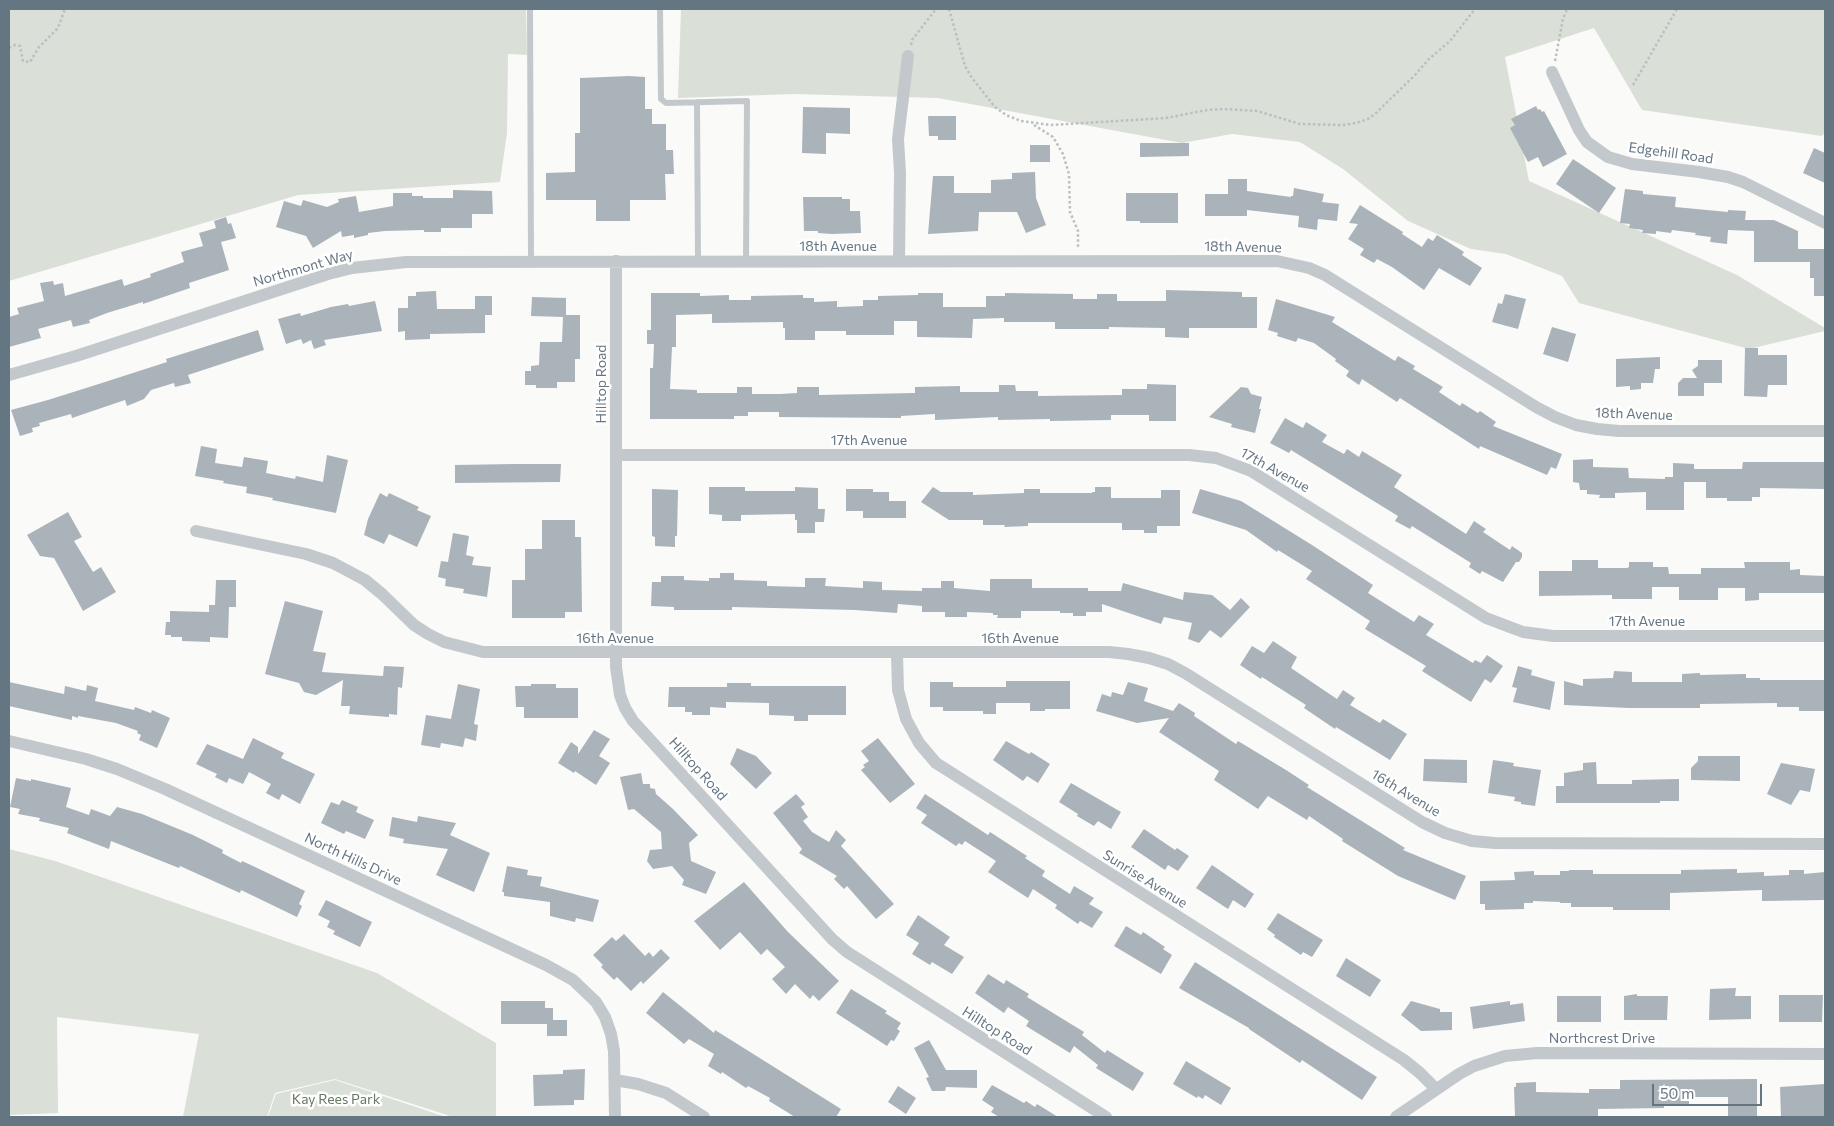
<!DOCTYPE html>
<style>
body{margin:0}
#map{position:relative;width:1834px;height:1126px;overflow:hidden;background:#fafaf8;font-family:Commissioner,sans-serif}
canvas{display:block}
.frame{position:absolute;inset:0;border:10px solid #657683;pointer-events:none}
.scale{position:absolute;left:1652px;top:1084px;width:110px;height:22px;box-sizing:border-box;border:2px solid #657683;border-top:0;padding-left:6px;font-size:15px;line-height:18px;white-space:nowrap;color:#657683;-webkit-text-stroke:4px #fff;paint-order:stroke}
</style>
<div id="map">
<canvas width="1834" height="1126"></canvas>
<div class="frame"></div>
<div class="scale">50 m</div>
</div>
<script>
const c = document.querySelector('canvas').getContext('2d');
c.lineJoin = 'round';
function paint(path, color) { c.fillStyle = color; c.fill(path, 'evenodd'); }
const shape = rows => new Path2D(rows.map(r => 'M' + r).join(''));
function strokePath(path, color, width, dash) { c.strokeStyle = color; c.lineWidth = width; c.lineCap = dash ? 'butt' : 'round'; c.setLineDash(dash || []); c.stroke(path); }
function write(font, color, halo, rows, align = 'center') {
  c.font = font + ' Commissioner,sans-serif'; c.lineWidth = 5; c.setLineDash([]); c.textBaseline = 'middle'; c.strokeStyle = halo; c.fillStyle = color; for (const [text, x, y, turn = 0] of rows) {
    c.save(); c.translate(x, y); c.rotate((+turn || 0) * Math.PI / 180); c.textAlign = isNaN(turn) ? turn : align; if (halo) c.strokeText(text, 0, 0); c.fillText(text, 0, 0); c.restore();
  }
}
paint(shape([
 [9,9,526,9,527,55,508,54,507,133,500,182,298,195,9,281],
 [681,9,1825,9,1825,132,1822,136,1642,110,1594,28,1505,57,1529,181,1737,275,1825,328,1825,331,1749,349,1579,303,1562,276,1506,254,1471,249,1408,221,1343,169,1300,142,1232,134,1182,143,938,98,794,94,678,98],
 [9,849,55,861,377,973,496,1043,496,1117,453,1117,335,1079,275,1093,267,1117,183,1117,199,1034,57,1017,58,1113,9,1115],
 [335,1080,446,1117,268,1117,276,1094]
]), '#dadfd7');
paint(shape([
 [629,76,645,77,645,109,652,109,652,124,666,124,666,150,673,150,674,174,665,174,666,200,630,200,630,221,596,221,596,200,546,200,546,173,575,172,575,133,580,133,580,78],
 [1536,106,1538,110,1540,109,1542,112,1544,111,1567,154,1543,167,1538,157,1528,162,1510,128,1515,125,1511,119],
 [803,107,850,108,850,134,826,133,826,154,802,153],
 [928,116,956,116,956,140,938,140,938,136,929,136],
 [1140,143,1189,143,1189,156,1140,157],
 [1030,145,1050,145,1050,162,1030,162],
 [1814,148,1825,153,1825,183,1803,173],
 [1573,159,1616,188,1599,213,1556,184],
 [1035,172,1036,198,1046,225,1026,233,1017,212,979,212,978,231,928,234,933,176,954,176,954,193,991,193,991,180,1012,179,1012,173],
 [1228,179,1247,179,1247,191,1291,197,1291,196,1293,196,1294,188,1324,194,1322,202,1339,204,1337,221,1318,219,1317,230,1298,227,1299,216,1247,210,1247,216,1205,216,1205,194,1228,194],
 [1625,189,1643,191,1643,194,1676,197,1675,207,1728,212,1728,210,1746,211,1745,220,1774,220,1798,231,1798,249,1824,249,1825,296,1814,296,1814,278,1810,278,1810,262,1754,262,1754,231,1728,230,1727,244,1710,242,1711,237,1695,235,1696,233,1672,230,1671,233,1656,231,1656,234,1642,233,1643,230,1629,228,1630,224,1620,223],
 [453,190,492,191,493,214,472,214,472,228,441,228,441,232,424,232,424,230,385,231,368,233,368,235,354,238,354,235,342,237,341,231,313,248,306,236,276,227,284,201,301,206,303,200,327,207,339,202,338,199,356,196,359,212,393,206,393,193,412,193,412,196,423,196,423,198,453,198],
 [1126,193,1178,193,1178,223,1140,223,1140,221,1126,221],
 [803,197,842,197,842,199,850,199,850,211,860,211,861,233,832,234,818,233,818,231,804,231],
 [1360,205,1403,232,1402,234,1422,247,1428,238,1433,241,1437,235,1464,252,1462,255,1482,268,1470,286,1439,268,1424,290,1392,267,1377,259,1374,263,1360,255,1364,249,1348,239,1358,224,1349,223],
 [226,217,228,224,231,223,236,238,221,242,229,270,189,283,190,288,143,304,143,302,107,313,89,320,90,323,73,327,71,320,38,329,41,338,9,347,9,317,19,314,17,308,44,301,40,283,53,281,54,285,63,283,65,296,122,279,124,286,151,277,150,274,184,262,181,252,203,246,199,233,216,228,214,221],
 [1166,290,1242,292,1242,297,1257,297,1257,328,1189,328,1189,338,1165,337,1165,328,1109,327,1109,329,1055,329,1055,322,1004,322,1004,318,973,319,972,338,917,337,917,321,894,321,894,335,846,335,846,331,815,331,815,340,785,340,785,328,783,328,783,322,712,323,712,314,676,315,676,347,672,347,670,389,697,390,697,393,737,393,737,387,752,387,752,394,780,394,797,393,797,387,819,387,819,395,915,393,915,387,960,386,960,392,999,392,999,385,1015,385,1016,391,1038,391,1038,396,1122,395,1122,389,1147,389,1147,384,1176,385,1176,421,1149,421,1149,415,1111,415,1111,420,1050,421,1050,419,998,420,998,417,935,420,935,414,901,416,901,418,779,417,779,412,748,412,748,416,734,416,734,419,650,419,650,368,653,368,654,344,647,344,647,330,651,330,651,293,700,293,700,296,729,295,729,300,751,300,751,296,803,295,803,298,814,298,814,302,837,301,837,307,863,306,863,300,878,300,878,296,918,295,918,293,943,293,943,307,986,307,986,296,1005,296,1005,293,1073,294,1073,299,1097,299,1097,294,1117,294,1117,301,1166,301],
 [436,291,437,309,475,309,475,296,492,296,492,315,485,315,485,333,430,334,430,339,405,340,405,331,398,332,398,308,408,308,408,296,416,296,416,292],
 [1505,294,1526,299,1518,329,1492,322,1498,303,1502,304],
 [532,297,566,298,566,315,580,315,580,359,575,359,575,382,557,382,557,388,536,388,536,385,525,385,525,371,531,371,531,366,539,365,540,342,562,342,563,317,531,316],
 [1276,299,1335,317,1332,322,1395,361,1398,356,1415,366,1413,369,1443,387,1439,392,1460,406,1462,403,1478,413,1480,411,1496,422,1493,426,1562,454,1556,469,1551,467,1547,475,1480,446,1479,449,1400,398,1397,402,1362,379,1359,385,1346,376,1349,371,1335,361,1336,359,1314,343,1298,338,1296,342,1277,336,1278,333,1268,330],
 [375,301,382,331,324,340,326,345,314,349,311,340,303,344,301,339,286,344,278,319,300,313,301,316,331,307,348,304,349,306],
 [1552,327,1576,334,1568,362,1543,354],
 [258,330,264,350,188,375,191,383,175,387,174,383,151,390,144,399,127,406,125,400,72,418,71,414,39,423,40,426,32,428,33,432,20,436,11,410,48,400,105,382,167,362,166,359],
 [1745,348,1758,348,1758,355,1787,355,1787,385,1768,385,1767,397,1744,396],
 [1660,357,1660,369,1655,369,1653,383,1641,383,1641,389,1630,390,1630,386,1616,387,1616,359],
 [1698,360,1722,360,1722,383,1704,383,1704,396,1678,396,1678,383,1683,378,1697,378,1692,370,1698,366],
 [1241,387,1248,388,1251,394,1262,397,1259,409,1261,409,1255,433,1231,427,1232,424,1209,417],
 [1285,418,1303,428,1306,422,1327,435,1322,442,1344,454,1347,449,1359,457,1362,451,1402,475,1394,487,1466,534,1474,521,1486,529,1483,532,1510,550,1512,546,1522,553,1522,557,1519,562,1516,562,1503,582,1482,571,1480,574,1469,567,1471,563,1412,526,1410,529,1395,521,1398,516,1359,492,1291,450,1289,453,1270,443],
 [201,446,217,449,215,463,242,467,244,457,268,461,266,473,295,479,296,476,323,482,327,455,348,460,336,513,272,500,273,498,246,493,247,487,223,483,224,481,195,476],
 [1593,459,1593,467,1628,468,1629,478,1665,479,1665,477,1673,477,1673,463,1694,464,1694,469,1742,469,1743,462,1825,462,1825,489,1760,488,1760,497,1752,497,1752,501,1727,501,1727,498,1706,498,1706,482,1684,482,1684,510,1646,510,1646,492,1615,493,1615,498,1599,498,1600,495,1587,494,1587,490,1580,490,1579,483,1573,482,1573,460],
 [514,464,561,464,560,482,455,483,455,465],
 [709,487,745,487,745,491,795,491,795,487,818,488,818,509,825,509,824,522,815,522,815,533,797,533,797,520,795,520,795,514,741,515,741,521,722,521,722,515,709,514],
 [933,487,941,492,973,492,973,495,1024,493,1024,489,1040,489,1040,493,1092,493,1092,492,1095,492,1095,487,1111,487,1111,498,1161,498,1161,490,1180,490,1180,526,1157,526,1157,533,1144,533,1144,530,1122,530,1122,523,1028,523,1028,526,1004,527,1005,525,983,525,983,520,949,520,921,502],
 [652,489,678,490,677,536,675,536,675,547,655,546,655,537,652,536],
 [846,489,873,489,873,492,889,492,889,501,906,501,906,518,863,518,863,511,846,511],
 [1200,489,1241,501,1312,545,1373,585,1368,593,1414,622,1419,615,1434,624,1426,635,1473,663,1475,660,1481,663,1487,655,1503,666,1491,683,1485,679,1471,702,1422,671,1426,666,1365,629,1370,621,1306,579,1312,571,1278,550,1277,552,1246,530,1192,513],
 [380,493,387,497,389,493,419,507,417,510,431,516,417,547,389,534,384,544,364,535,368,519],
 [68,512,82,537,74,541,93,572,101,567,116,592,83,611,54,558,40,556,27,535],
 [542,520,575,520,575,537,581,537,582,612,565,612,565,618,512,618,512,580,525,580,525,549,542,549],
 [453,533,469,536,466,555,474,557,472,565,491,567,487,597,463,593,464,589,445,586,446,579,438,577,441,561,448,562],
 [1572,560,1598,560,1598,568,1627,568,1629,567,1629,562,1653,562,1653,567,1668,567,1669,574,1701,574,1701,568,1745,568,1744,562,1790,562,1790,570,1800,569,1800,575,1825,576,1825,593,1759,593,1759,600,1745,601,1745,588,1718,588,1718,600,1679,600,1679,587,1652,587,1652,599,1612,599,1612,595,1539,596,1539,571,1572,571],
 [720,573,734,573,734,580,767,581,767,586,805,587,805,578,826,578,825,586,863,588,863,581,882,582,882,590,922,591,922,588,941,588,941,581,954,581,954,588,990,591,990,579,1032,579,1032,588,1088,588,1088,591,1121,591,1123,583,1183,600,1184,592,1212,595,1230,610,1241,598,1250,607,1221,638,1210,630,1199,643,1188,639,1192,623,1164,617,1161,624,1102,604,1102,612,1086,612,1086,616,1073,616,1073,613,1060,613,1060,611,1021,611,1021,618,997,618,998,615,993,615,993,613,967,612,967,617,945,617,945,612,922,612,922,606,898,604,897,613,855,610,732,607,732,610,674,610,674,607,651,606,652,582,661,582,661,576,684,576,684,580,709,581,709,578,720,578],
 [216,580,236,580,236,607,229,607,228,638,210,637,210,642,182,641,182,637,171,637,171,635,165,635,166,622,170,622,170,611,209,612,209,605,215,605],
 [285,601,323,611,313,651,326,653,322,672,383,676,384,666,404,667,402,688,398,687,397,715,389,714,389,717,349,714,350,706,341,706,343,680,316,695,304,692,299,683,265,674],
 [1273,641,1297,657,1291,668,1337,699,1343,690,1355,698,1350,705,1380,723,1383,719,1407,734,1390,760,1336,727,1335,729,1304,708,1306,705,1262,677,1261,679,1240,665,1252,646,1264,653],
 [1518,666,1532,670,1531,675,1555,682,1550,710,1513,702,1517,688,1512,687],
 [1614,671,1632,672,1632,682,1682,682,1682,674,1700,673,1700,675,1746,674,1746,678,1760,678,1760,680,1825,680,1825,707,1824,707,1824,711,1799,711,1799,707,1777,707,1777,703,1700,704,1700,708,1629,708,1564,705,1564,681,1583,686,1583,679,1613,678],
 [1006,681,1070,681,1070,709,1045,709,1045,711,1030,711,1030,703,996,703,996,714,983,714,983,711,943,711,943,707,930,707,930,682,953,682,953,687,1006,687],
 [9,682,64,694,65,686,86,691,87,685,98,688,95,701,134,710,135,707,151,713,152,710,170,718,157,748,139,740,141,735,137,733,138,731,116,723,78,716,78,718,72,716,72,720,9,706],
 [1128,682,1148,688,1144,701,1173,711,1179,703,1195,713,1194,716,1236,744,1238,741,1286,770,1309,785,1307,787,1405,848,1403,850,1466,876,1455,900,1398,876,1342,841,1343,839,1309,816,1307,820,1268,796,1258,809,1214,780,1219,771,1159,732,1169,718,1137,723,1096,711,1102,694,1111,697,1112,692,1123,695],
 [727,683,751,683,751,686,846,686,846,715,808,715,808,721,794,721,794,716,769,715,769,703,726,702,726,708,710,707,710,715,692,715,692,712,685,712,685,707,668,707,669,687,727,687],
 [458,684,480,689,474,724,478,725,476,741,465,738,463,747,441,743,440,748,421,745,426,715,451,719],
 [531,684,556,684,556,688,578,688,578,718,524,718,524,707,516,707,515,686,531,686],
 [594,730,610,739,599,756,610,763,596,785,575,771,574,773,558,763,571,742,578,747,578,754],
 [253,738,284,753,281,758,315,774,300,804,282,794,279,800,266,793,271,784,249,772,243,784,229,778,227,783,215,777,217,774,196,764,207,744,243,759],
 [878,738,915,784,890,803,861,770,865,767,863,765,869,761,861,751],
 [1006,741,1029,754,1031,752,1050,764,1038,783,1027,776,1023,781,993,760],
 [737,748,756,756,772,773,756,789,730,764],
 [1698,756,1740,756,1740,781,1691,780,1691,768,1698,761],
 [1424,759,1467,760,1467,783,1423,781],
 [1493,760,1514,763,1513,766,1541,770,1535,806,1521,804,1521,802,1514,801,1515,797,1488,793],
 [1596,762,1597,784,1632,784,1632,780,1679,779,1679,801,1660,801,1660,803,1556,803,1556,786,1564,786,1564,773,1583,770,1583,763],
 [1781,763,1815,769,1810,792,1800,790,1791,805,1767,794],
 [641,773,643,784,650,784,650,788,655,789,656,794,673,809,698,835,689,843,691,861,716,872,706,894,682,885,684,880,672,866,653,869,647,861,650,850,662,849,661,832,634,809,628,810,620,777],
 [16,778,31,781,31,779,71,788,66,807,89,815,91,809,110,816,117,807,142,814,193,835,223,850,222,853,241,863,242,861,253,866,305,891,299,904,302,906,297,917,241,890,240,893,180,866,179,868,111,841,109,849,67,833,69,828,39,821,40,818,18,814,20,809,10,807],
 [1071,783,1121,812,1111,829,1098,821,1094,826,1077,816,1078,814,1059,802],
 [796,794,805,804,801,807,808,817,803,821,812,832,829,842,836,830,846,840,841,846,894,904,876,919,847,886,844,889,834,879,837,876,799,853,802,849,773,813],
 [925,794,988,835,990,832,1027,856,1025,858,1045,871,1042,876,1070,894,1074,886,1094,898,1089,904,1103,912,1092,928,1080,921,1078,924,1055,908,1057,905,1033,889,1028,898,988,872,996,861,965,841,962,845,959,843,956,846,921,823,927,815,916,808],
 [342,800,358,807,356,812,374,820,365,839,346,831,344,834,321,823,331,802,339,805],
 [418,816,456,823,450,835,490,853,474,892,436,875,448,849,403,843,404,839,389,836,392,817,417,822],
 [1144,829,1175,850,1177,848,1189,856,1178,871,1168,865,1165,870,1131,847],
 [1212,865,1254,894,1245,908,1233,900,1228,909,1196,888],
 [507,866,528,870,527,875,542,877,540,886,599,900,593,922,576,918,575,922,550,916,550,902,504,896,504,892,502,892],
 [1737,869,1737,873,1764,872,1764,876,1789,875,1789,870,1804,870,1804,874,1825,872,1825,900,1762,901,1762,890,1670,893,1670,910,1613,910,1613,907,1571,907,1571,903,1560,903,1560,902,1533,901,1533,903,1524,903,1524,909,1485,910,1485,904,1480,904,1480,881,1515,880,1514,872,1534,871,1534,875,1560,875,1560,871,1569,871,1569,870,1593,870,1593,874,1681,874,1681,870],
 [744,882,788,932,839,981,819,1001,813,995,810,999,795,984,786,994,772,979,785,967,767,949,761,955,740,932,720,950,694,921],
 [326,900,372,922,360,947,333,934,335,931,327,927,330,921,318,915],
 [1278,913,1323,940,1312,957,1303,952,1301,955,1274,937,1275,935,1267,929],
 [918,915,950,937,944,945,964,957,952,974,932,962,930,965,912,954,919,943,906,935],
 [1126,926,1141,935,1143,932,1165,947,1163,949,1172,955,1161,974,1114,946],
 [624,934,645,956,649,952,653,957,661,949,670,958,643,984,641,981,631,991,617,977,614,980,601,967,603,965,593,955,612,937,616,941],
 [1346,958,1381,980,1370,997,1336,976],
 [1195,962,1377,1077,1362,1100,1302,1060,1300,1063,1249,1029,1249,1028,1179,988],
 [988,974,1004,984,1006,980,1029,994,1027,997,1084,1032,1082,1035,1105,1053,1107,1050,1144,1073,1133,1091,1096,1068,1098,1065,1074,1046,1070,1053,1026,1026,1029,1021,1008,1007,1004,1013,975,993],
 [1736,988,1735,996,1751,996,1751,1019,1709,1020,1710,989],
 [851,989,887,1011,885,1013,901,1023,897,1029,900,1031,894,1041,891,1040,887,1046,836,1013],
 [663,992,714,1033,715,1030,841,1109,836,1117,795,1117,769,1101,770,1098,748,1086,746,1088,722,1072,721,1074,708,1066,714,1054,689,1039,684,1044,646,1013],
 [1637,994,1637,996,1668,996,1667,1020,1624,1020,1624,996],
 [1779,995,1823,995,1822,1022,1779,1022],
 [1557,996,1601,996,1601,1022,1557,1022],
 [501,1001,545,1001,545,1008,553,1008,553,1020,567,1020,567,1036,547,1036,547,1024,501,1024],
 [1411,1001,1440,1009,1440,1012,1452,1012,1452,1030,1421,1031,1401,1015],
 [1510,1001,1510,1005,1523,1003,1525,1021,1473,1029,1470,1007],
 [929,1040,946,1070,977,1070,977,1088,946,1087,945,1091,932,1091,926,1078,929,1077,914,1048],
 [1186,1061,1231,1088,1221,1105,1205,1095,1203,1099,1198,1096,1197,1098,1173,1084],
 [585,1069,584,1100,574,1100,574,1105,534,1106,533,1075,563,1074,563,1070],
 [1757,1079,1757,1117,1728,1117,1728,1097,1689,1097,1689,1104,1664,1104,1664,1108,1598,1109,1598,1117,1515,1117,1514,1087,1516,1087,1516,1083,1536,1082,1536,1092,1589,1093,1589,1089,1620,1089,1620,1080],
 [1825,1084,1825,1117,1781,1117,1780,1087],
 [992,1085,1024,1103,1026,1101,1035,1107,1037,1104,1058,1117,999,1117,991,1112,994,1108,982,1100],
 [898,1086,916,1098,906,1114,888,1102]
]), '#aab3b9');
strokePath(shape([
 [949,9,965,66,972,78,995,107,1006,115,1021,121,1051,125,1166,118,1207,110,1224,109,1257,111,1300,124,1343,125,1356,123,1368,119,1375,114,1415,75,1429,59,1450,41,1475,9],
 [911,45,912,40,936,9],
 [9,48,15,45,20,46,23,61,30,62,39,47,58,28,65,9],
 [1555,61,1563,19,1567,9],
 [1633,85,1677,9],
 [1034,125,1053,137,1063,154,1069,174,1070,212,1078,231,1078,247]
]), '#bbbfc2', 2.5, [2.5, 2.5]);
strokePath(shape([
 [530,9,531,261],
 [660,9,661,99,666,103,747,101,746,261],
 [697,102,698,261]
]), '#c3c8cc', 6);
strokePath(shape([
 [1552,72,1579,130,1587,142,1608,157,1632,164,1699,172,1728,177,1743,182,1825,223],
 [616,261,616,667,620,695,625,708,633,721,832,939,847,952,1106,1117],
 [899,261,900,173,898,139,908,56],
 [9,375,76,356,328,274,352,268,406,262,1277,261,1309,268,1325,275,1536,407,1555,417,1576,425,1597,429,1619,431,1825,431],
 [616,455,1189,455,1216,458,1251,471,1486,618,1523,632,1553,636,1825,636],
 [196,531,306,554,333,563,365,580,382,594,414,625,428,634,444,642,483,652,1109,652,1128,654,1149,658,1168,664,1185,673,1422,822,1445,833,1472,841,1495,843,1825,844],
 [897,653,898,690,906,719,919,743,936,763,1404,1060,1420,1073,1436,1089],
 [9,741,86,759,117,769,165,789,546,965,573,980,596,1002,605,1017,611,1034,614,1051,615,1117],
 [615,1080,638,1084,666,1093,704,1117],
 [1396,1117,1459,1074,1474,1066,1505,1056,1537,1053,1825,1054]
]), '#c3c8cc', 12);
write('14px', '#657683', '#fff', [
 ["Edgehill Road",1671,153,8],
 ["18th Avenue",838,246],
 ["18th Avenue",1243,247,1],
 ["Northmont Way",303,268,-16],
 ["Hilltop Road",601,384,-90],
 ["18th Avenue",1634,414,2],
 ["17th Avenue",869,440],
 ["17th Avenue",1275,470,29],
 ["17th Avenue",1647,621],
 ["16th Avenue",615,638],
 ["16th Avenue",1020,638],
 ["Hilltop Road",698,769,48],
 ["16th Avenue",1406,793,31],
 ["North Hills Drive",353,859,25],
 ["Sunrise Avenue",1145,879,32],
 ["Hilltop Road",997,1031,32],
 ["Northcrest Drive",1602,1038]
]);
write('14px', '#687a64', '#fff', [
 ["Kay Rees Park",336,1099]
]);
</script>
